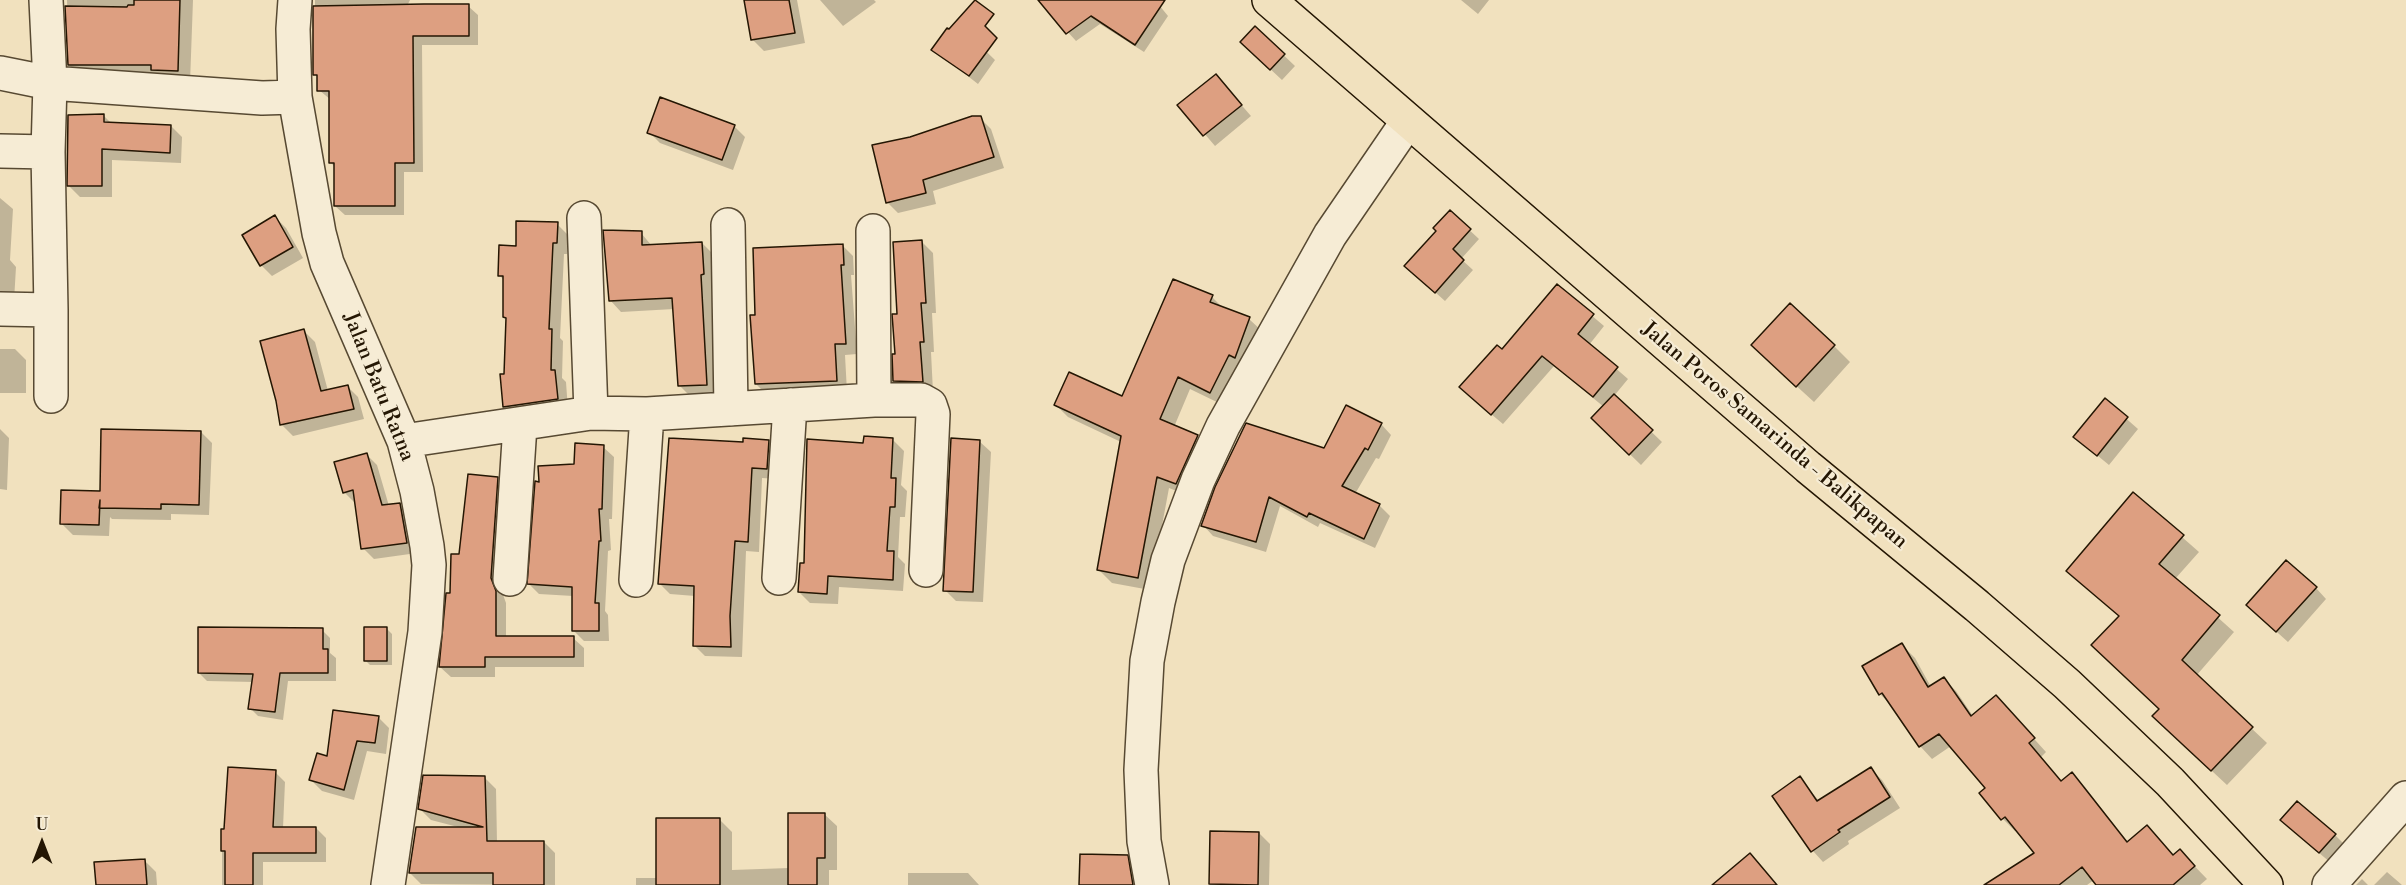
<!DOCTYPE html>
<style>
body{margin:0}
#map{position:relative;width:2406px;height:885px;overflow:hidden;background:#f1e1be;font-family:"Libre Bodoni",serif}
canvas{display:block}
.north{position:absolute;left:12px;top:813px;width:60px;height:60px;-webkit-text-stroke:4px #f6ecd5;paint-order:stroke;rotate:0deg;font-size:16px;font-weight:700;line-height:24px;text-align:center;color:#241603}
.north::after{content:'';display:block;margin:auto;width:21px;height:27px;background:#241603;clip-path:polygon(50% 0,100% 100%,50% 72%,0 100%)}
</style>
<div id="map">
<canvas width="2406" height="885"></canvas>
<div class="north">U</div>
</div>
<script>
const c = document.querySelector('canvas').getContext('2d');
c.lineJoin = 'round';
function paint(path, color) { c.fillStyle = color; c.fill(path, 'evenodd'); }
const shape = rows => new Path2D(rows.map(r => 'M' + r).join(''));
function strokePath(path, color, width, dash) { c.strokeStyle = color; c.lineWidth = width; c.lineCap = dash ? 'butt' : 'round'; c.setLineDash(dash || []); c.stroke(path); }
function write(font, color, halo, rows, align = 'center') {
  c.font = font + ' "Libre Bodoni",serif'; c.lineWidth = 4.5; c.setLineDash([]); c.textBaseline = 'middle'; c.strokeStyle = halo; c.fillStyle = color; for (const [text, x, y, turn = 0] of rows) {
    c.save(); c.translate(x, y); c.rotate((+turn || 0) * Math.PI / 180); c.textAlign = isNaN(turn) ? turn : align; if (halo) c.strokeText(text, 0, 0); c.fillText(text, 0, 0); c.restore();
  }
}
paint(shape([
 [67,0,193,0,190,83,82,78,69,65],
 [315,0,410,0,408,4,468,6,478,15,478,45,422,45,423,172,404,172,404,215,345,215,335,206,335,167,331,163,331,100,319,90,319,78,315,74],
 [745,0,797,0,805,43,764,51,753,40],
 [820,0,874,0,876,2,843,26],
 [1039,0,1155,0,1168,16,1144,52,1100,24,1076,41],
 [1461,0,1489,0,1478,14],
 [957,23,995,60,978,84,933,49],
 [1255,28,1295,66,1282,80,1253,53],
 [1216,76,1251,116,1215,146,1180,105],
 [103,115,111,123,171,126,182,137,181,163,112,160,112,197,80,197,69,186],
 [980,118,991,129,1004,168,933,191,936,204,898,213,887,202,910,138],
 [734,126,745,137,733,170,660,143,649,132],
 [0,198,13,209,10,260,16,267,14,301,0,303],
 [1450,212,1479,239,1461,259,1473,270,1445,301,1416,275,1438,231],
 [275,217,286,228,303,258,272,276,261,265],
 [557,224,568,235,567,254,564,254,560,338,563,341,562,378,566,382,568,410,515,418,504,407,507,320,504,317,505,281,499,275,517,247],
 [641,233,652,246,702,243,713,254,714,285,711,285,718,395,690,396,679,385,674,309,621,312,610,300],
 [922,242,933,253,936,313,932,313,934,352,931,352,933,392,906,392,895,381,899,315],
 [842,245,853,256,854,275,851,275,857,354,845,355,847,392,767,395,756,384],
 [1557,286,1604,326,1589,345,1628,379,1614,396,1662,442,1641,465,1604,429,1604,407,1554,366,1503,424,1472,398,1502,351],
 [1212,297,1225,310,1249,319,1262,331,1223,405,1190,389,1174,427,1197,436,1210,449,1189,496,1169,488,1150,590,1112,583,1099,570,1121,442,1068,417,1056,405,1123,398],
 [304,331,315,342,328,391,347,386,358,397,364,419,293,436,282,425,278,400],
 [1834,346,1850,362,1814,402,1769,361],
 [0,349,15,349,26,360,26,393,0,393],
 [2105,400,2138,429,2109,465,2075,437],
 [1381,424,1391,435,1379,459,1376,458,1355,494,1379,505,1390,516,1375,548,1320,523,1318,527,1280,506,1266,552,1213,536,1203,525,1325,450],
 [0,429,9,438,7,490,0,489],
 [201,432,212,443,209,515,171,514,171,520,112,519,110,517,109,536,73,535,62,524],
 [893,440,904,451,901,485,907,491,905,517,900,517,898,557,905,564,903,591,839,587,838,604,810,603,799,592,805,565,865,445],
 [768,441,779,452,778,479,762,478,759,552,746,551,742,657,705,656,694,645,695,596,670,594,659,583,744,443],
 [979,441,991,452,983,602,956,601,945,590],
 [603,447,614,457,612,519,609,519,611,550,608,551,605,611,608,615,609,641,584,641,574,631,573,596,539,594,529,584,540,483,575,466],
 [366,454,377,465,389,506,400,504,411,515,417,553,374,559,363,548,355,503,344,492],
 [497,479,508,489,501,589,506,603,506,638,573,638,584,648,584,667,495,667,495,677,451,677,440,667,451,595,460,556],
 [2133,494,2199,552,2175,579,2234,632,2196,676,2267,743,2227,785,2170,732,2120,617,2068,571],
 [2316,588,2326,599,2288,642,2259,616],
 [387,629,392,634,392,665,370,665,365,660],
 [322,630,330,638,330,653,336,658,336,681,288,681,283,720,258,716,250,708,254,682,207,681,199,673],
 [1902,645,1915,658,1931,687,1944,679,1956,691,1973,716,1996,697,2046,752,2041,757,2062,782,2072,774,2085,787,2128,843,2174,856,2180,851,2207,879,2200,885,2098,885,2094,880,2087,885,1989,885,2036,853,2017,829,2015,831,2003,819,1987,788,1951,746,1932,759,1920,746,1893,707,1880,694],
 [378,717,389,728,386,754,367,751,354,800,322,791,311,780,328,758],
 [1871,769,1882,780,1900,808,1848,841,1849,844,1823,862,1813,851,1800,778,1819,801],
 [275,772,285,782,283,828,316,828,326,838,326,862,263,862,263,885,222,885,222,830,226,830],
 [485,778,496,789,497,842,544,842,555,853,555,885,421,884,410,873,458,827,431,820,420,809],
 [824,814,837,826,837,870,829,870,829,885,636,885,636,878,657,878,720,820,732,832,732,870,789,868],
 [2293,831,2335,835,2346,846,2331,863],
 [1212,832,1259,833,1270,844,1269,885,1210,885],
 [1127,857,1138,868,1140,885,1081,885],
 [145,861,156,872,157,885,97,885],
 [2387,872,2402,885,2374,885],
 [908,873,968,873,979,885,908,885],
 [2362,879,2368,885,2356,885]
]), '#0003');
const building = shape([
 [134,0,180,0,178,71,151,70,151,65,68,65,65,6,127,7,128,5,134,5,134,0],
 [744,0,789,0,795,33,751,40,744,0],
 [975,0,994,14,985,26,997,38,969,76,931,50,947,28,949,29,975,0],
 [1038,0,1165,0,1135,45,1091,16,1066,34,1038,0],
 [424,4,469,4,469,36,413,36,414,163,395,163,395,206,334,206,334,163,329,163,329,91,317,91,317,75,313,75,313,6,424,4],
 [1255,26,1285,54,1270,70,1240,42,1255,26],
 [1216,74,1242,105,1203,136,1177,105,1216,74],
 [660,97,735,125,722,160,647,133,660,97],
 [104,114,104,122,171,125,170,153,102,149,102,186,67,186,68,115,104,114],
 [972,116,981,116,994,157,923,180,926,193,886,203,872,145,910,137,972,116],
 [1450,210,1471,229,1453,249,1464,260,1435,293,1404,266,1436,231,1433,228,1450,210],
 [275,215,293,247,260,266,242,235,275,215],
 [516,221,558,222,557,243,553,243,549,329,552,329,551,370,555,370,558,399,503,407,500,374,504,374,506,318,503,317,503,276,498,276,499,245,516,246,516,221],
 [603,230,642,231,642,245,702,242,704,274,701,275,707,385,678,386,672,298,609,301,603,230],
 [922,240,926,303,921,303,924,342,920,342,923,382,893,381,892,354,895,354,892,314,897,314,893,242,922,240],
 [843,244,844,265,841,265,846,344,835,344,837,381,755,384,750,315,755,315,753,248,843,244],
 [1173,279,1213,295,1210,302,1250,317,1235,358,1229,355,1210,393,1178,377,1160,419,1198,435,1176,484,1157,477,1138,578,1097,570,1121,436,1054,405,1069,372,1122,396,1173,279],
 [1557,284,1594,314,1578,334,1618,367,1593,397,1542,356,1491,415,1459,387,1497,345,1502,349,1557,284],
 [1790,303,1835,345,1796,387,1751,345,1790,303],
 [304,329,321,391,348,385,354,409,280,425,276,401,260,341,304,329],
 [1614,394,1653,430,1629,455,1591,418,1614,394],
 [2105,398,2128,417,2097,456,2073,437,2105,398],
 [1346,405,1382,423,1368,450,1365,448,1342,486,1380,504,1364,539,1309,513,1307,517,1269,497,1256,542,1201,526,1215,487,1246,423,1324,448,1346,405],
 [101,429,201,431,199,505,161,504,161,509,99,508,100,500,99,525,60,524,61,490,100,491,101,429],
 [864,436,893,438,891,478,896,478,895,507,890,507,887,551,894,551,893,580,828,576,827,594,798,592,800,563,804,563,807,439,863,443,864,436],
 [669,438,743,442,743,438,769,440,767,469,752,468,748,542,735,541,730,616,731,647,693,646,694,586,658,584,669,438],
 [951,438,980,440,973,592,943,591,951,438],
 [575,443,604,445,602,509,599,509,601,541,599,541,595,603,599,603,599,631,572,631,572,587,527,584,535,481,539,482,538,466,574,464,575,443],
 [367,453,382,505,400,503,407,543,361,549,353,490,343,493,334,462,367,453],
 [468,474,498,477,491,578,496,591,496,636,574,636,574,657,485,657,485,667,439,667,446,593,450,593,451,554,459,554,468,474],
 [2133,492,2184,535,2159,564,2220,615,2182,660,2253,727,2211,771,2152,716,2159,709,2091,645,2119,616,2066,571,2133,492],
 [2286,560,2317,587,2276,632,2246,605,2286,560],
 [198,627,323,628,323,649,328,649,328,673,280,673,275,712,248,709,253,674,198,673,198,627],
 [364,627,387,627,387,661,364,661,364,627],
 [1902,643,1928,687,1944,677,1971,716,1996,695,2035,738,2029,743,2061,781,2072,772,2127,842,2147,825,2173,855,2180,849,2195,866,2173,885,2096,885,2082,867,2059,885,1984,885,2034,853,2005,817,2001,820,1979,793,1985,788,1939,734,1919,747,1882,693,1879,695,1862,666,1902,643],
 [333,710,379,716,375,743,357,741,344,790,309,780,317,753,327,756,333,710],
 [228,767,276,770,273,827,316,827,316,853,253,853,253,885,225,885,225,851,221,851,221,829,224,829,228,767],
 [1871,767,1890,797,1838,830,1840,832,1811,852,1772,796,1800,776,1817,801,1871,767],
 [423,775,485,776,487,841,544,841,544,885,493,885,493,873,409,873,416,827,483,827,418,809,423,775],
 [2297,801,2336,834,2319,853,2280,820,2297,801],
 [788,813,825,813,825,858,817,858,817,885,788,885,788,813],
 [656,818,720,818,720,885,656,885,656,818],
 [1210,831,1259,832,1258,885,1209,884,1210,831],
 [1750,853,1777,885,1712,885,1750,853],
 [1080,854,1128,855,1133,885,1079,885,1080,854],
 [145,859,147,885,96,885,94,862,145,859]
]);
paint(building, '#dd9f81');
strokePath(building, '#241603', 1.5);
const minor = shape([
 [295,0,293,29,295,97,319,233,327,263,404,441,417,491,427,546,429,565,425,632,388,885],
 [0,73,50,83,46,0],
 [0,151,48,152],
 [584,218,591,413],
 [728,225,731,409],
 [873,231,874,400],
 [0,309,51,310,48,152,50,83,262,98,295,97],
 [51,310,51,396],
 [404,441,591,413,647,414,874,400,921,400,930,405,933,414,926,570],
 [779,578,790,405],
 [510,579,520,425],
 [636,580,647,414],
 [1152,885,1144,841,1141,770,1147,661,1158,602,1168,560,1198,480,1223,426,1330,235,1408,121],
 [2329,885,2406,798]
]);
const highway = shape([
 [1269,0,1808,467,1977,606,2067,684,2170,782,2266,885]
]);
strokePath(minor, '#574932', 36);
strokePath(highway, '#241603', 36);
strokePath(minor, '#f6ecd5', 33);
strokePath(highway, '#f1e1be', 33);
write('21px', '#241603', '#f6ecd5', [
 ["Jalan Batu Ratna",378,387,68],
 ["Jalan Poros Samarinda - Balikpapan",1774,436,40]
]);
</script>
